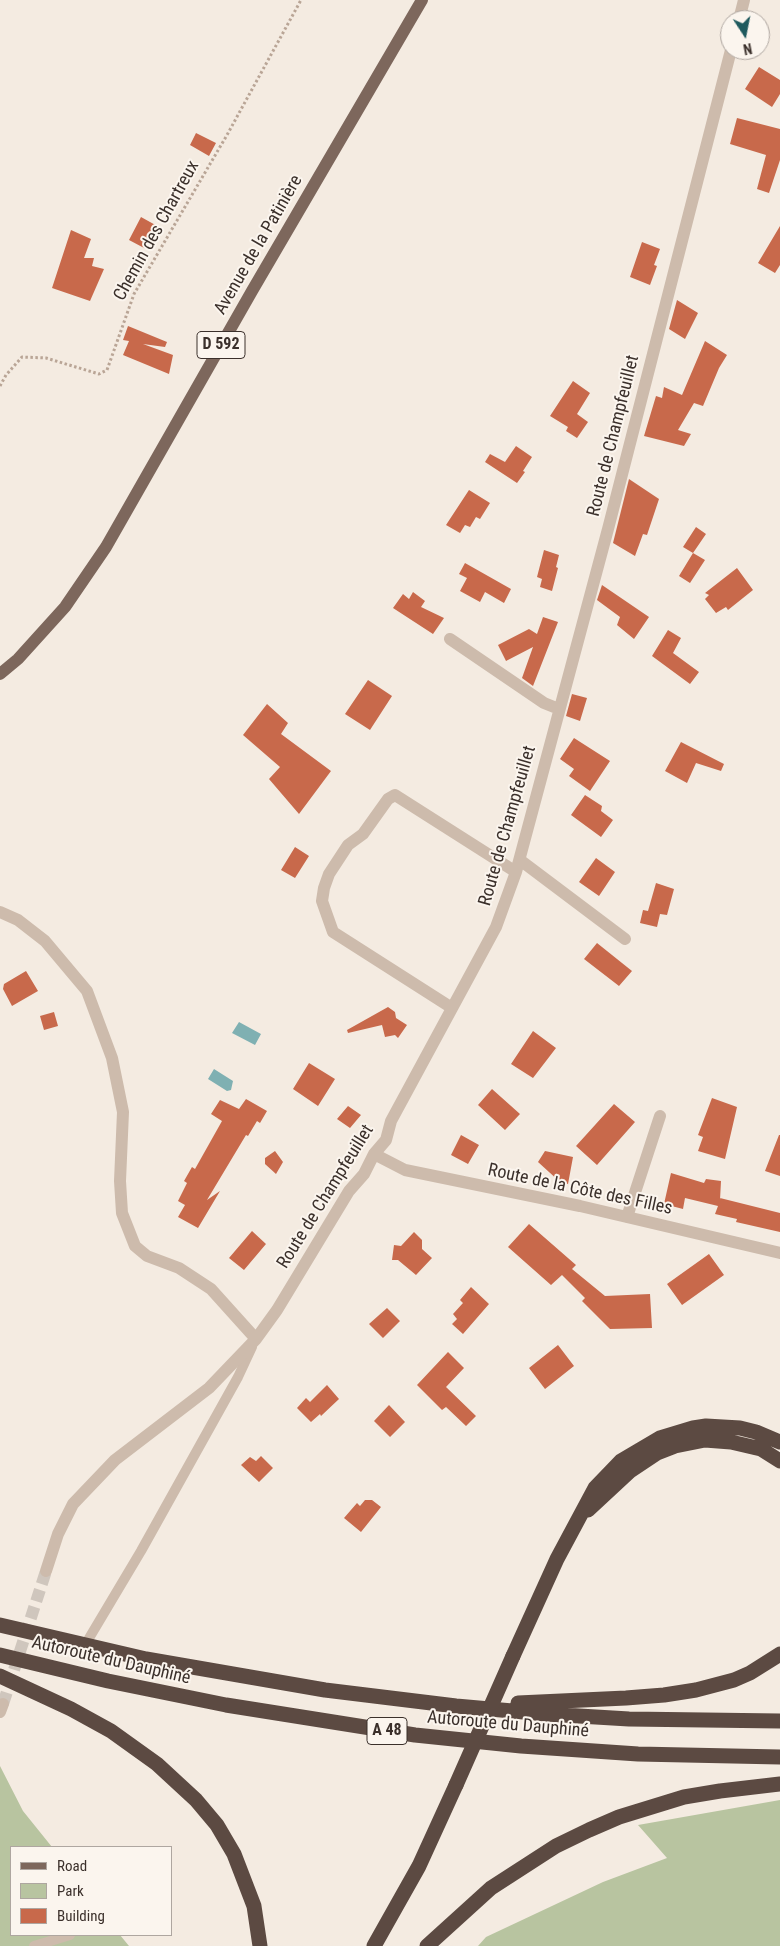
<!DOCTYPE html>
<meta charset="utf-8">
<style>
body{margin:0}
#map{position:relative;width:780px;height:1946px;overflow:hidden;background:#f4ebe1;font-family:"Roboto Condensed",sans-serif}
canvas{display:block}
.legend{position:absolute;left:10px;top:1846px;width:162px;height:90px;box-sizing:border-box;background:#fbf5ee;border:1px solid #aea6a0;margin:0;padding:6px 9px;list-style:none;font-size:15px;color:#3b302b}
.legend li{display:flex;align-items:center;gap:10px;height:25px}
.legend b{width:25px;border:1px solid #aea6a0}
.north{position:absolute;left:720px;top:10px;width:50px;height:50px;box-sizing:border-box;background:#fbf5ee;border:1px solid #aea6a0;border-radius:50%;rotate:169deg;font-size:14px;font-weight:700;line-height:20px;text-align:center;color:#3b302b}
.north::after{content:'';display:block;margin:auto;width:18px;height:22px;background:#1f5a5e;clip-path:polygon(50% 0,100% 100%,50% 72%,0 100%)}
</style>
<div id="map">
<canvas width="780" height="1946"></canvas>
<ul class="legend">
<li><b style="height:6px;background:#7d675c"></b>Road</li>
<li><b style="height:14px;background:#b8c4a0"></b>Park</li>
<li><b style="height:14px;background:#c8694b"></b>Building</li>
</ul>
<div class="north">N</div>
</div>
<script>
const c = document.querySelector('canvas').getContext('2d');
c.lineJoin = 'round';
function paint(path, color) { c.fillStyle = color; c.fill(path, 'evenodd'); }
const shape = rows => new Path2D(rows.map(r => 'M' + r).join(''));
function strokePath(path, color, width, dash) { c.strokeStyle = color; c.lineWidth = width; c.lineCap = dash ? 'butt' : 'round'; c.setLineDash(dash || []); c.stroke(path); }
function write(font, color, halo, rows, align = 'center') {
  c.font = font + ' "Roboto Condensed",sans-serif'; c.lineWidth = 4; c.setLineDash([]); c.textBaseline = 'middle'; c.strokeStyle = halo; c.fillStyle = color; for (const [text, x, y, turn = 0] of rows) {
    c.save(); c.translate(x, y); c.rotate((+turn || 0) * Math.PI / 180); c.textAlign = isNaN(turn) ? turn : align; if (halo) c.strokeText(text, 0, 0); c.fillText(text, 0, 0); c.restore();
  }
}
paint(shape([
 [0,1766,23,1811,52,1847,11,1847,11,1935,120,1935,129,1946,0,1946],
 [780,1800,780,1946,478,1946,486,1937,603,1882,667,1858,638,1825]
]), '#b8c4a0');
paint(shape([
 [239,1022,261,1034,255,1045,232,1033],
 [214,1069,233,1081,231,1090,227,1091,208,1079]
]), '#7fb0b2');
paint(shape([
 [759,67,780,80,780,94,772,107,745,89],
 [737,118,780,129,780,160,769,193,757,189,766,155,730,144],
 [196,133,216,143,209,156,190,145],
 [141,217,159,227,146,249,129,240],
 [780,226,780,265,775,273,758,263],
 [71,230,91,239,84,258,94,258,92,266,104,269,90,301,52,288],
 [642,242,660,249,654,265,657,266,650,285,630,277],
 [677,300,698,313,685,339,669,329],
 [128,326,167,342,165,347,143,344,173,355,169,374,123,355,129,341,123,340],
 [705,341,727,355,719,368,703,406,694,403,678,430,691,434,684,446,644,436,656,396,662,398,664,387,682,395],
 [573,381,590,393,577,414,588,422,577,438,566,431,568,427,550,416],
 [516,446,532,457,523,471,525,472,517,483,485,462,490,454,505,462],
 [629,479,659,499,647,535,643,534,635,556,613,543],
 [469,490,490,503,480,519,476,517,470,527,465,525,460,533,446,525],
 [696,527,706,534,693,553,683,547],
 [544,550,559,555,556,567,558,568,552,591,540,587,542,579,537,577],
 [693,553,705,560,690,583,679,576],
 [465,563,511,589,504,603,485,592,480,602,460,591,467,578,459,574],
 [737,568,753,590,728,610,726,607,716,613,705,599,709,595,705,593],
 [602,585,649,617,634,639,617,625,620,617,597,600],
 [413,592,425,601,421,607,444,618,433,634,393,608,403,594,409,599],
 [543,617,558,622,533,686,522,678,533,647,506,661,498,645,529,629,537,634],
 [668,630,681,638,673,653,699,672,690,684,652,656],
 [368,680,392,696,370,730,345,714],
 [572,694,587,698,580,721,566,716],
 [267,704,288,723,281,734,331,771,299,814,269,779,280,767,243,735],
 [574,738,610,761,590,791,569,776,574,769,560,759],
 [681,742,724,764,721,771,696,763,687,783,665,771],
 [585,795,602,806,601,811,613,820,601,837,571,815],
 [295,847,309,856,295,878,281,870],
 [596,858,615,872,599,896,579,882],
 [656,883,674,889,667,915,660,914,657,927,640,923,643,910,648,911],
 [597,943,632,971,619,986,584,959],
 [26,971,38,991,12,1006,3,989,4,984],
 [388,1007,395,1012,396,1018,407,1025,398,1038,395,1035,385,1037,382,1025,348,1033,347,1030],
 [54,1012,58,1026,44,1030,40,1016],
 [533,1031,556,1048,533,1078,511,1064],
 [309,1063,335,1079,318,1106,293,1089],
 [492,1089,520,1114,505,1130,478,1105],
 [712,1098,737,1107,725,1159,698,1151,703,1137,698,1135],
 [246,1099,267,1111,260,1123,257,1121,248,1136,246,1135,207,1200,220,1191,198,1228,178,1217,185,1205,178,1201,187,1183,184,1181,192,1167,195,1169,222,1121,211,1114,220,1100,239,1109],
 [614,1104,635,1122,597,1165,576,1146],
 [348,1106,361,1115,350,1128,337,1119],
 [461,1135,479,1145,468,1164,451,1155],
 [779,1135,780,1135,780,1176,765,1171],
 [275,1151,283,1162,276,1174,265,1164,265,1158],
 [545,1151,573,1157,568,1184,560,1182,538,1162],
 [671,1173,704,1183,706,1179,721,1181,720,1200,720,1198,780,1213,780,1232,736,1222,737,1219,715,1214,718,1206,685,1198,683,1209,664,1204],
 [529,1224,576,1265,572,1269,605,1296,650,1294,652,1328,610,1329,582,1301,585,1298,562,1275,551,1285,508,1247],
 [252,1231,266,1244,244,1270,229,1258],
 [414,1232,422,1240,422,1249,432,1258,416,1275,398,1260,392,1260,394,1245,401,1246],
 [709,1254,724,1275,682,1305,667,1284],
 [471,1287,489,1304,463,1334,452,1324,457,1319,453,1314,463,1303,460,1300],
 [387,1308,400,1321,383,1338,369,1324],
 [558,1345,574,1366,545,1389,529,1368],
 [448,1352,464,1368,446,1387,476,1416,466,1426,446,1407,442,1410,417,1385],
 [327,1385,339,1399,321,1416,320,1414,311,1422,297,1408,306,1398,310,1402],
 [389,1405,405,1422,390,1437,374,1421],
 [261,1456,273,1468,259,1482,241,1465,250,1457,256,1461],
 [365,1500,372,1500,381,1507,361,1532,344,1518,357,1503,360,1506]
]), '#c8694b');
strokePath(shape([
 [3,1704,46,1571]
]), '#cfc6bd', 12, [12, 6]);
strokePath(shape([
 [0,386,6,375,22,357,46,358,99,374,107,370,134,294,227,135,301,0]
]), '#b9a596', 3, [2.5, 2.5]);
strokePath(shape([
 [85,1645,141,1551,238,1377,252,1347],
 [34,1946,70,1935]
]), '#cdbbac', 10);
strokePath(shape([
 [739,20,744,0],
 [450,639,544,703,559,709],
 [520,860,625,939],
 [0,912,18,920,45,941,87,991,112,1058,123,1112,120,1181,122,1213,135,1246,147,1256,179,1268,211,1289,256,1339],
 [452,1008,333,932,322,901,324,888,329,874,348,845,363,834,388,799,395,795,516,872],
 [374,1154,405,1170,580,1206,780,1253],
 [627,1217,660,1116],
 [46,1571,58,1534,73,1504,115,1460,209,1388,256,1339,277,1310,349,1191,364,1174,374,1154,386,1140,391,1121,496,927,516,872,608,529,731,50],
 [0,1712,3,1704]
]), '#cdbbac', 12);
strokePath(shape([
 [0,674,18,659,65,607,106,547,252,291,422,0]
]), '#7d675c', 12);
strokePath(shape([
 [588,1510,630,1471,657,1453,675,1446,705,1440,731,1442,761,1449,780,1461],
 [0,1625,146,1659,325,1690,456,1706,546,1714,629,1719,780,1721],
 [0,1655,108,1681,226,1705,415,1735,521,1746,638,1754,780,1757],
 [513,1656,557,1559,595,1488,621,1461,660,1438,693,1428,706,1426,740,1428,756,1432,780,1442],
 [0,1676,71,1709,111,1731,157,1764,196,1800,217,1825,234,1854,254,1906,260,1946],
 [518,1703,626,1698,664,1695,696,1690,734,1680,750,1673,780,1654],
 [374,1946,419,1866,456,1785],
 [427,1946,491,1888,556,1846,589,1830,619,1817,684,1797,720,1791,780,1784]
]), '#5c4a42', 15);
strokePath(shape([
 [456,1785,513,1656]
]), '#5c4a42', 15);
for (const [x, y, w] of [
 [221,345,48],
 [387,1731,40]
]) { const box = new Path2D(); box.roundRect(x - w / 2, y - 13.5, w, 27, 4); c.fillStyle = '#fbf5ee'; c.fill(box); strokePath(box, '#3b302b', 1); }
write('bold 16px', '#3b302b', null, [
 ["D 592",221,345],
 ["A 48",387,1731]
]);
write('18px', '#3b302b', '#fbf5ee', [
 ["Chemin des Chartreux",157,231,-61],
 ["Avenue de la Patinière",259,245,-60],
 ["Route de Champfeuillet",614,436,-76],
 ["Route de Champfeuillet",508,826,-74],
 ["Route de la Côte des Filles",580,1190,12],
 ["Route de Champfeuillet",326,1197,-58],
 ["Autoroute du Dauphiné",111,1661,13],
 ["Autoroute du Dauphiné",508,1725,5]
]);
</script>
